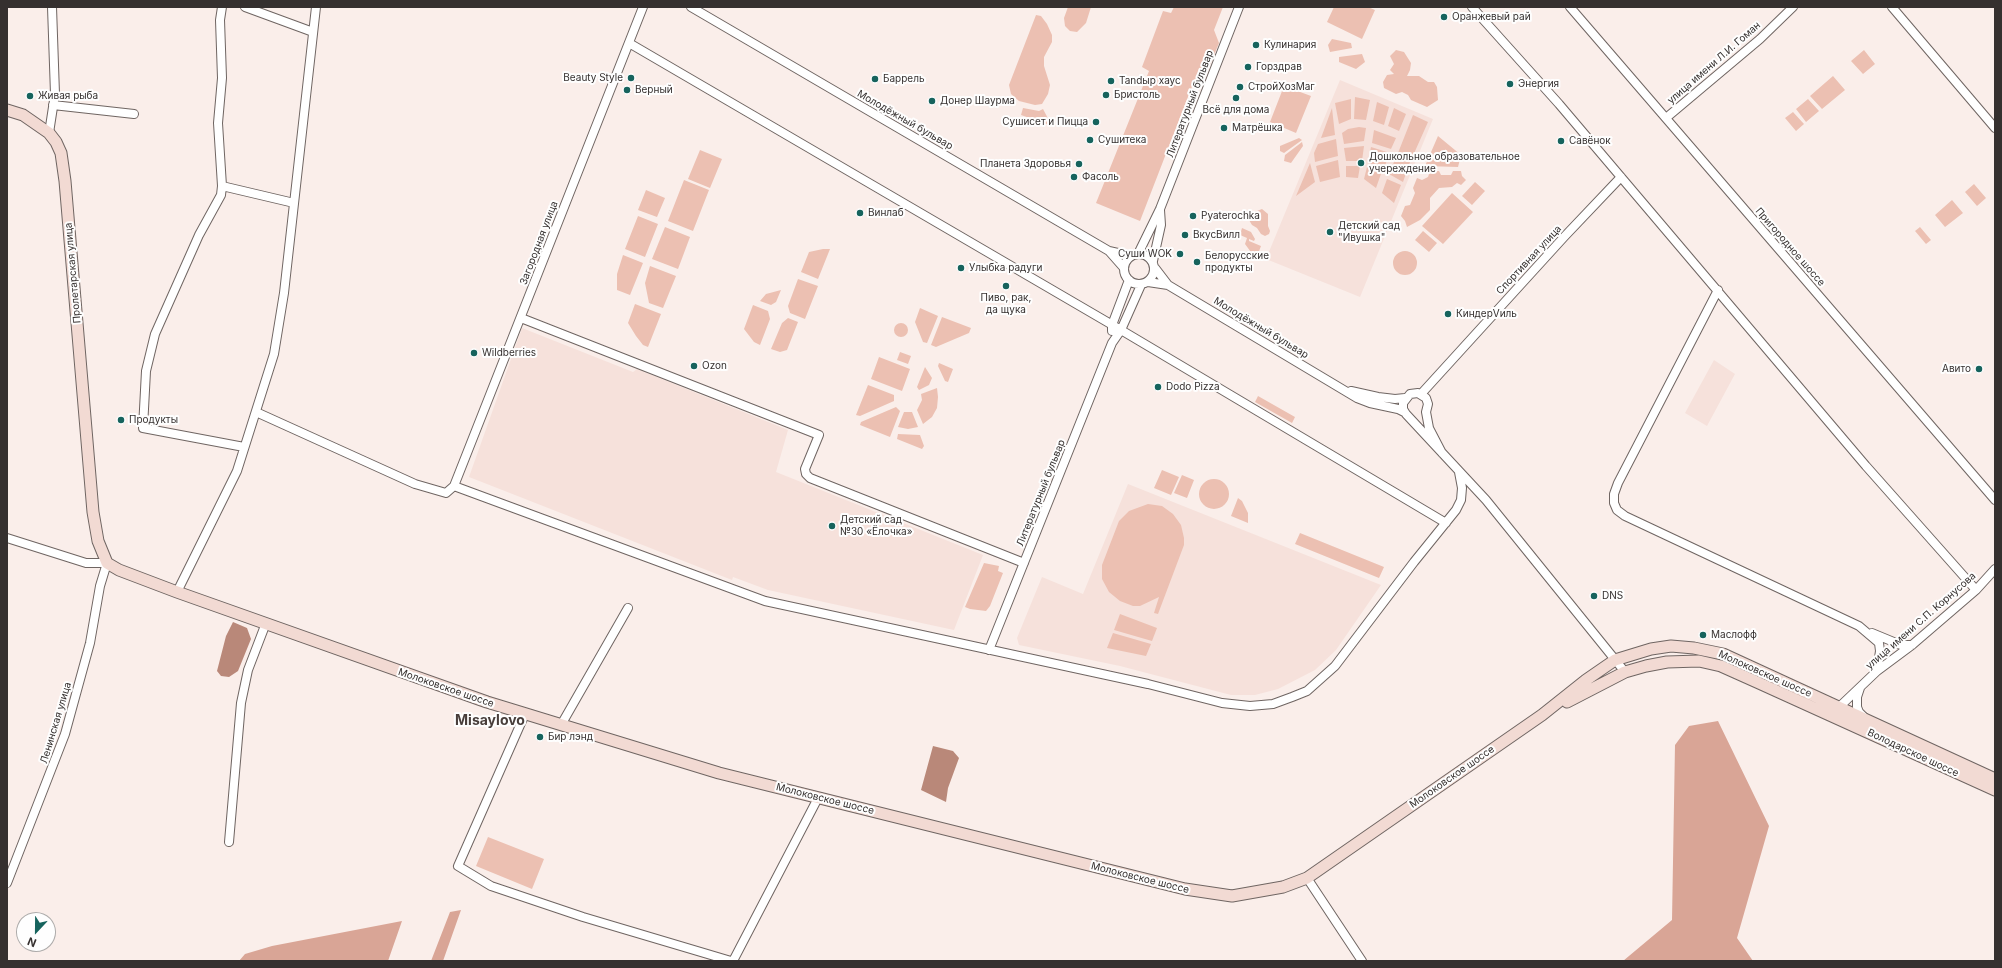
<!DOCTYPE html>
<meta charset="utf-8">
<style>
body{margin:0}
#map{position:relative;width:2002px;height:968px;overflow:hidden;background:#faeeea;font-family:Inter,sans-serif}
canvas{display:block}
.frame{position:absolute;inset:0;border:8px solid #35302f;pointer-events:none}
.north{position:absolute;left:16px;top:912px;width:40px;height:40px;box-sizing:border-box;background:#fefefe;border:1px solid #aeacab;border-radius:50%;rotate:202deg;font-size:11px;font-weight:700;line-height:16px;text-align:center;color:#35302f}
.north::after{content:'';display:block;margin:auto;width:14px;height:18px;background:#16635d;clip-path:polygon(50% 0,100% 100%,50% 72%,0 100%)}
</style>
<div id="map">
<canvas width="2002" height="968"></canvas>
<div class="frame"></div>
<div class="north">N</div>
</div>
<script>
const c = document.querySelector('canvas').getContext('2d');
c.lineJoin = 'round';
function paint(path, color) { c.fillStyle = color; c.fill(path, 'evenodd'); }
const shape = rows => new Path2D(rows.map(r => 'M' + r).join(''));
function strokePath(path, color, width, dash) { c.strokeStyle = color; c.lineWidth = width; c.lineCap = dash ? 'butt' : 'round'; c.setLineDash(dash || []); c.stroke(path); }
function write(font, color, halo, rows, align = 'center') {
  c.font = font + ' Inter,sans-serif'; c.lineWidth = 4; c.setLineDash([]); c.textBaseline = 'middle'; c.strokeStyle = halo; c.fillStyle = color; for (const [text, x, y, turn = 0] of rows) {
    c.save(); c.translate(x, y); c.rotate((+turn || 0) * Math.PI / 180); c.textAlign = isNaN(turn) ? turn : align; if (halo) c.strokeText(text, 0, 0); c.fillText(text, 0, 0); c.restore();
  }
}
paint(shape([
 [1340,80,1433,119,1360,297,1266,259],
 [522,328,633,372,637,369,788,430,776,472,983,555,954,630,768,590,733,577,732,580,469,477],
 [1714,360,1735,374,1707,426,1685,413],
 [1128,484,1381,585,1336,650,1315,670,1278,689,1255,695,1231,695,1120,666,1019,645,1017,638,1042,577,1083,594]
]), '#f6e1db');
paint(shape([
 [1068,7,1091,7,1086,23,1077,32,1070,31,1065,26,1064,18],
 [1174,7,1223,7,1214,30,1219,43,1201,87,1193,84,1140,221,1096,203,1149,71,1142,67,1163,11,1171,13],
 [1334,7,1368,7,1375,10,1362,39,1327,22],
 [1036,15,1041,16,1047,24,1052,35,1052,42,1044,57,1044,66,1050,85,1048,94,1042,104,1035,105,1019,101,1011,94,1009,85],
 [1332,39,1351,43,1352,48,1330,52,1328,45],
 [1396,50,1404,52,1411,63,1410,70,1407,76,1419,76,1428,82,1434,82,1437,87,1438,100,1427,107,1411,100,1408,95,1402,92,1396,94,1384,88,1383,82,1387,75,1394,74,1390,70,1394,64,1390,56],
 [1864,50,1875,64,1863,74,1851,61],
 [1362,54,1365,62,1356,69,1339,62,1339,57],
 [1833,76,1845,90,1822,109,1810,96],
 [1284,86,1311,96,1296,133,1270,122],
 [1355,97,1370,100,1366,120,1354,119],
 [1351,99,1351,119,1339,124,1335,103],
 [1808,99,1819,111,1806,122,1796,109],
 [1377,102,1389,107,1384,125,1373,121],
 [1023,108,1039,111,1043,109,1052,126,1021,115],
 [1332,108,1335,135,1321,138],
 [1394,108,1406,114,1399,131,1388,126],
 [1793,112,1804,124,1796,131,1785,118],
 [1413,115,1428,122,1412,158,1398,153],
 [1359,127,1366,128,1364,141,1344,144,1342,133,1348,129],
 [1374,130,1396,138,1391,149,1372,143],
 [1438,136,1461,155,1458,167,1425,166],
 [1299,138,1302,140,1284,153,1280,151,1280,146],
 [1336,139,1338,156,1315,162,1314,153,1318,144],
 [1302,142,1303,146,1291,163,1284,161,1285,155],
 [1364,146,1362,161,1346,161,1344,148],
 [1371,147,1390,153,1384,168,1368,163],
 [700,150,722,159,710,188,688,179],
 [1396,157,1410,162,1403,182,1389,174],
 [1338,160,1340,177,1320,182,1316,166],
 [1310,163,1315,182,1296,196],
 [1346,166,1360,166,1358,178,1346,177],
 [1367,167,1382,171,1376,188,1364,179],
 [1430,171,1439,171,1441,175,1451,175,1453,171,1461,171,1462,176,1466,180,1461,185,1457,183,1452,187,1439,188,1430,198,1430,210,1420,220,1407,227,1405,221,1401,216,1405,206,1410,205,1415,193,1413,188,1417,178,1422,180,1428,177],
 [1387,179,1401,185,1394,203,1382,193],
 [684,180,709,190,693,231,668,221],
 [1475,182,1485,191,1472,205,1462,196],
 [1974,184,1986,198,1977,206,1965,192],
 [646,190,665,198,657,217,638,210],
 [1452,193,1473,212,1443,244,1422,226],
 [1952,200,1963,213,1945,227,1935,215],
 [1262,209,1268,214,1268,226,1270,231,1269,234,1265,236,1261,234,1257,228,1252,225,1249,220,1252,213],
 [638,216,658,224,645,257,625,249],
 [665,227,690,237,678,269,652,259],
 [1920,227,1931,240,1926,244,1915,231],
 [1242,228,1251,232,1255,239,1254,241,1249,239,1249,241,1261,246,1256,259,1245,244,1247,238,1240,235],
 [1423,231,1437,243,1429,252,1415,240],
 [823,249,830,249,818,279,801,272,809,252],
 '1393 263a12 12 0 1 1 24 0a12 12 0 1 1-24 0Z',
 [623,255,643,263,630,295,617,290,617,274],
 [650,266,676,276,663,308,649,303,645,283],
 [798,279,818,286,805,319,790,313,788,306],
 [781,290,776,302,771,305,760,301,766,294],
 [635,304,661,314,648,347,643,345,636,336,628,323],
 [753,305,768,311,770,319,760,345,754,342,744,329],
 [920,308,938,316,927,343,923,342,915,322],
 [942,317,971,328,969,333,936,347,931,345],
 [788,318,798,322,787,350,780,352,771,349,782,323],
 '894 330a7 7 0 1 1 14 0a7 7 0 1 1-14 0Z',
 [900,352,911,356,908,364,897,360],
 [879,357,910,369,902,391,871,379],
 [939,363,953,369,948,382,945,381,938,366],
 [925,367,932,378,929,385,919,390,917,387],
 [868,385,894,395,894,401,860,416,856,415],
 [937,388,938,397,937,408,932,417,923,424,917,410,922,400,921,394],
 [1258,396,1295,417,1292,423,1255,402],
 [896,407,900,411,890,437,860,425,861,422],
 [904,412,912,412,918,427,908,429,898,427],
 [898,434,920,435,924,446,922,449,897,439],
 [1162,470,1179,477,1171,495,1154,488],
 [1182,475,1194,480,1187,498,1174,493],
 '1199 494a15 15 0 1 1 30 0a15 15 0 1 1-30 0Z',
 [1238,498,1242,501,1248,513,1248,523,1231,516],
 [1148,504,1162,506,1173,514,1181,525,1184,538,1184,545,1158,614,1154,613,1159,597,1140,606,1133,606,1120,601,1109,592,1102,579,1102,565,1119,521,1129,511],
 [1300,533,1384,567,1379,578,1295,544],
 [984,563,999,566,998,571,1003,573,990,606,986,611,970,609,965,607],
 [1120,614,1157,628,1152,641,1114,630],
 [1113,633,1151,644,1146,656,1107,648],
 [488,837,544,859,532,889,476,866]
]), '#ecc0b2');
paint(shape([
 [1718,721,1769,826,1737,938,1753,961,1623,961,1672,920,1675,745,1689,726],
 [461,910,443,961,431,961,450,912],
 [402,921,388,961,239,961,245,954,272,946]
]), '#d9a596');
paint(shape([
 [233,622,247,628,251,639,238,671,229,677,221,676,217,671,226,636],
 [933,746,953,751,959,758,948,788,946,802,921,790]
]), '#b98879');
const minor = shape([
 [222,7,220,20,222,78,218,123,222,186,294,203],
 [245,7,313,32],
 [691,7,1109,251,1131,256],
 [1472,7,1559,104,1866,466,1976,590],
 [1570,7,1995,500],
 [1892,7,1995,128],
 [629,43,1121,330,1446,523],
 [53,105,134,114],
 [1666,118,1760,39,1793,7],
 [49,133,55,94,52,7],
 [222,186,221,195,199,235,155,334,146,371,143,428,244,447],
 [1109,251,1124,268],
 '1124 269a15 15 0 1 1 30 0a15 15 0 1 1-30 0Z',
 [1138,254,1160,209,1239,7],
 [1153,261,1161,225,1160,210],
 [1155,268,1168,285,1357,398,1370,403,1398,409,1404,412],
 [1148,282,1168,285],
 [1718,290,1618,483,1614,494,1614,503,1617,510,1625,516,1859,626,1879,643,1880,651,1877,671],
 [521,318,819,435,805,469,806,474,810,478,1024,563],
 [1112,331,1112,325,1129,280],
 [1351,391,1378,397,1395,399,1405,398],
 [1421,394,1564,237,1621,177],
 [256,412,415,484,446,493,454,486,643,7],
 [1442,453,1429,428,1426,412,1428,404,1426,398,1418,393,1410,394,1403,403,1403,409,1406,414,1486,500,1625,672],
 [454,486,765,601,1148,684,1222,703,1250,706,1273,704,1292,697,1307,691,1335,666,1414,562,1456,510,1461,500,1462,488,1459,472],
 [7,538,86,563,107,563,100,586,90,643,65,734,7,883],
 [177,592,237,471,274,354,284,293,316,7],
 [1872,633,1901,645,1912,645],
 [989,650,1112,343,1121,330,1141,285],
 [1860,688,1857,697,1857,707,1859,712,1865,718],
 [1836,710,1877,671,1912,645,1976,590,1995,569],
 [525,714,458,866,491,886,583,917,731,961],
 [561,725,628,608],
 [229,842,241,703,248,670,266,623],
 [1307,878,1362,961],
 [733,961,818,798]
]);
const secondary = shape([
 [7,110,23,115,49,133,56,142,61,153,65,181,93,512,98,541,107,563,119,570,177,592,487,702,719,773,1185,889,1232,896,1283,887,1307,878,1542,715,1586,680,1615,660,1651,649,1671,646,1694,648,1723,654,1995,779],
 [1567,702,1625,672,1646,666,1667,662,1699,661,1721,666,1759,683,1995,790]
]);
strokePath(minor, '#6f6562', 10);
strokePath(secondary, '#6f6562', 13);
strokePath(minor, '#fff', 8);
strokePath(secondary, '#f2dad3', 11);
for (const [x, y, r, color] of [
 [1444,17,4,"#16635d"],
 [1256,45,4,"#16635d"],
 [1248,67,4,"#16635d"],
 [631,78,4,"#16635d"],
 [875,79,4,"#16635d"],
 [1111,81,4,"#16635d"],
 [1510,84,4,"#16635d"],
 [1240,87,4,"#16635d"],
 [627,90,4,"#16635d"],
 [1106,95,4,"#16635d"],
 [30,96,4,"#16635d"],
 [1236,98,4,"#16635d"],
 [932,101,4,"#16635d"],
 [1096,122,4,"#16635d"],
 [1224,128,4,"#16635d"],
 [1090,140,4,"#16635d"],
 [1561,141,4,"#16635d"],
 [1361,163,4,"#16635d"],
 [1079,164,4,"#16635d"],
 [1074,177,4,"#16635d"],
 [860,213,4,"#16635d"],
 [1193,216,4,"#16635d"],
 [1330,232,4,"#16635d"],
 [1185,235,4,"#16635d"],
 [1180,254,4,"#16635d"],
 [1197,262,4,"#16635d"],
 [961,268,4,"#16635d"],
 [1006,286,4,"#16635d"],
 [1448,314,4,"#16635d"],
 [474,353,4,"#16635d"],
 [694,366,4,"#16635d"],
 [1979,369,4,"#16635d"],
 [1158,387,4,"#16635d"],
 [121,420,4,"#16635d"],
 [832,526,4,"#16635d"],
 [1594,596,4,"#16635d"],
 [1703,635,4,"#16635d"],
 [540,737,4,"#16635d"]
]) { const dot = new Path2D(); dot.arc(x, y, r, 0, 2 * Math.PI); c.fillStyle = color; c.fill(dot); strokePath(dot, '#fefefe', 1.5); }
write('10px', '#35302f', '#fefefe', [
 ["Оранжевый рай",1452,17],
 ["Кулинария",1264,45],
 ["Горздрав",1256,67],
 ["Beauty Style",623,78,"right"],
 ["Баррель",883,79],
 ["Tandыр хаус",1119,81],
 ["Энергия",1518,84],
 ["СтройХозМаг",1248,87],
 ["Верный",635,90],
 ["Бристоль",1114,95],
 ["Живая рыба",38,96],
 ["Донер Шаурма",940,101],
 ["Всё для дома",1236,110,"center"],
 ["Сушисет и Пицца",1088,122,"right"],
 ["Матрёшка",1232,128],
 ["Сушитека",1098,140],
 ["Савёнок",1569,141],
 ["Дошкольное образовательное",1369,157],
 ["учереждение",1369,169],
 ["Планета Здоровья",1071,164,"right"],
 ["Фасоль",1082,177],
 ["Винлаб",868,213],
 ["Pyaterochka",1201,216],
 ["Детский сад",1338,226],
 ["\"Ивушка\"",1338,238],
 ["ВкусВилл",1193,235],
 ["Суши WOK",1172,254,"right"],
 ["Белорусские",1205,256],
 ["продукты",1205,268],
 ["Улыбка радуги",969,268],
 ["Пиво, рак,",1006,298,"center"],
 ["да щука",1006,310,"center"],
 ["КиндерVиль",1456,314],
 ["Wildberries",482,353],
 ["Ozon",702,366],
 ["Авито",1971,369,"right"],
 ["Dodo Pizza",1166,387],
 ["Продукты",129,420],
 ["Детский сад",840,520],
 ["№30 «Ёлочка»",840,532],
 ["DNS",1602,596],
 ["Маслофф",1711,635],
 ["Бир лэнд",548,737]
], 'left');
write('10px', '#35302f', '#fefefe', [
 ["улица имени Л.И. Гоман",1714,63,-41],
 ["Литературный бульвар",1190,104,-69],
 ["Молодёжный бульвар",905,120,30],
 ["Загородная улица",539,243,-69],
 ["Пригородное шоссе",1790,247,49],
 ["Спортивная улица",1529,260,-47],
 ["Пролетарская улица",73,273,-95],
 ["Молодёжный бульвар",1261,328,31],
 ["Литературный бульвар",1041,493,-68],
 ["улица имени С.П. Корнусова",1921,621,-41],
 ["Молоковское шоссе",1765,674,24],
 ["Молоковское шоссе",446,688,19],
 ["Ленинская улица",56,723,-73],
 ["Володарское шоссе",1913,753,25],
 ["Молоковское шоссе",1452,777,-35],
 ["Молоковское шоссе",825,799,14],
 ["Молоковское шоссе",1140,878,14]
]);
write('bold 14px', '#483e3b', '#fefefe', [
 ["Misaylovo",490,721]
]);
</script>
